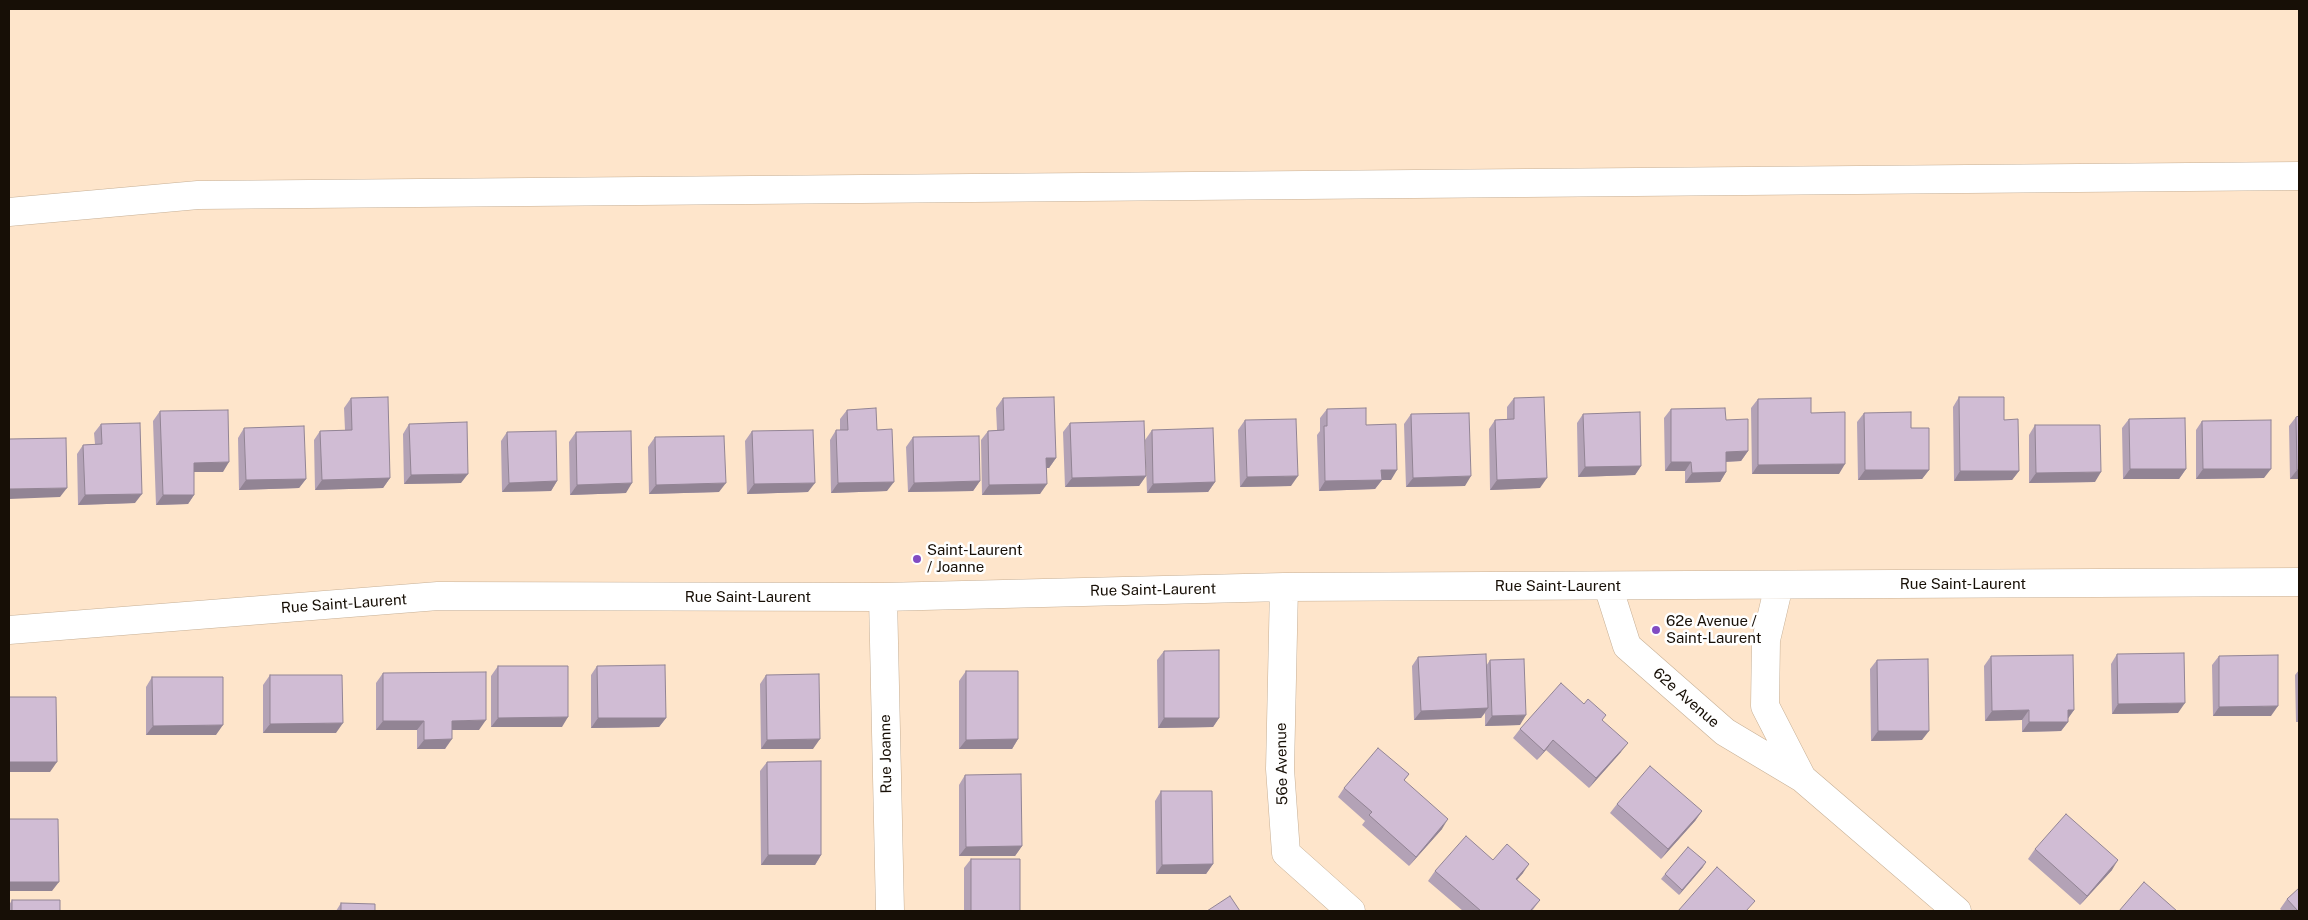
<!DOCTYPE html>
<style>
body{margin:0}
#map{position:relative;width:2308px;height:920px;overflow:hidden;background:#fee5cb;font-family:"Public Sans",sans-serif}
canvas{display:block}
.frame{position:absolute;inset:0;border:10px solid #170f06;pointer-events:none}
</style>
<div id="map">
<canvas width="2308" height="920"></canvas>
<div class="frame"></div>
</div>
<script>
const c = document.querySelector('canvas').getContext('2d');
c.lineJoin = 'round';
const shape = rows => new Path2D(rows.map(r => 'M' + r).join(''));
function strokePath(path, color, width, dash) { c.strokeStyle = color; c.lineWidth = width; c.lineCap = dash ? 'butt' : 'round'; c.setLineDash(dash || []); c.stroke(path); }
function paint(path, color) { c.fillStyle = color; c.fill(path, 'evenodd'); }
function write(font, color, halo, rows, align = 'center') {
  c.font = font + ' "Public Sans",sans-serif'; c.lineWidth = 5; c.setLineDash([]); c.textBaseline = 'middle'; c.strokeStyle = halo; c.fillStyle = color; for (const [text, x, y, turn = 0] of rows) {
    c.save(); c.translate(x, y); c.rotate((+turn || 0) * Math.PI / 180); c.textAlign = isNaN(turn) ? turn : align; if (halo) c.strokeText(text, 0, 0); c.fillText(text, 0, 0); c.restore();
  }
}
const minor = shape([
 [9,212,198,195,2299,176],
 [1779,585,1766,640,1765,706,1802,778],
 [1608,586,1627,646,1725,732,1802,778,1957,911],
 [1284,587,1280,769,1286,853,1351,911],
 [883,597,890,911],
 [9,630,438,596,883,597,1284,587,2299,582]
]);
strokePath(minor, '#c6af95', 29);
strokePath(minor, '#fff', 28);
paint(shape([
 [1959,397,2004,420,2019,471,2012,480,1954,481,1953,407],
 [351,398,390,478,383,488,315,490,314,440,320,431,345,430,344,408],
 [1003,398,1056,458,1049,468,1047,468,1040,494,982,495,981,440,988,431,997,430,996,408],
 [1514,398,1540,488,1490,490,1489,429,1495,420,1507,419,1507,407],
 [1758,399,1811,413,1839,474,1752,474,1751,408],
 [1327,409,1366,425,1391,480,1382,480,1375,489,1319,491,1317,435,1320,431,1320,418],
 [1671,409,1726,420,1748,451,1741,461,1726,462,1726,472,1720,482,1685,483,1685,471,1665,471,1664,418],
 [847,410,877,430,887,491,831,493,830,440,836,430,840,430,840,419],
 [160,411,223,472,194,472,194,495,188,504,156,505,153,421],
 [1864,413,1911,428,1929,470,1922,479,1858,480,1857,422],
 [1411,414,1465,486,1406,487,1404,424],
 [1583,414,1641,466,1635,475,1578,477,1577,423],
 [2299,416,2299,479,2290,479,2289,426,2296,417],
 [2129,419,2186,469,2179,479,2123,479,2122,428],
 [1245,420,1291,486,1240,487,1238,430],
 [2202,421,2264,478,2196,479,2196,430],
 [1070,423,1146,476,1139,486,1065,487,1063,432],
 [101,424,135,503,78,505,77,454,83,445,95,444,94,433],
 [409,424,461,483,404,484,403,434],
 [2035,425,2095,482,2029,483,2029,435],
 [244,428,306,479,299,488,239,490,238,438],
 [1152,430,1215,482,1208,492,1147,493,1145,440],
 [752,431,808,492,747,494,745,441],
 [507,432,557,481,551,491,502,492,501,441],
 [576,432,626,493,570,495,569,442],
 [655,437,719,492,649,494,648,447],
 [913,437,980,481,973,491,908,492,906,447],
 [1164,651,1219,718,1213,727,1158,728,1157,660],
 [2117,654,2178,713,2112,714,2111,664],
 [1991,656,2074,710,2068,718,2068,722,2061,731,2022,732,2022,720,1985,721,1984,666],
 [2219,656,2271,716,2213,716,2212,665],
 [1418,657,1486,666,1490,660,1520,725,1485,726,1485,713,1481,718,1414,720,1412,666],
 [1877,660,1922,740,1871,741,1870,669],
 [498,666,562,727,491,727,491,676],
 [597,666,666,718,659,727,591,728,591,675],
 [2299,670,2299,722,2296,722,2295,675],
 [966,671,1018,739,1012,749,959,749,959,681],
 [383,673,479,730,452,730,445,749,417,749,417,730,376,730,376,683],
 [270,675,336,733,263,733,263,685],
 [766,675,813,749,761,749,760,684],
 [152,677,216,735,146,735,146,687],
 [1603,721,1621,752,1589,788,1546,750,1537,760,1513,738,1520,729],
 [767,762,821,855,815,865,761,865,760,771],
 [1409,774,1404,781,1442,829,1409,866,1362,825,1365,821,1338,797,1344,788],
 [965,775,1022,846,1015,856,959,856,959,785],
 [1161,791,1213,864,1206,874,1156,874,1155,801],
 [1617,804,1702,811,1695,821,1661,859,1610,813],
 [2035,849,2112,870,2080,905,2028,859],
 [971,859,1020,911,964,911,964,868],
 [1493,860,1523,873,1517,880,1540,900,1532,911,1463,911,1428,881,1435,871],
 [1703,867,1679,895,1661,879,1665,874],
 [2287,899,2299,911,2282,911,2280,909],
 [12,900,60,911,9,911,9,905],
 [341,903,375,911,336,911]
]), '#b3a2b6');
paint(shape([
 [1748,451,1741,461,1719,462,1726,452],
 [1046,458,1056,458,1049,468,1040,468],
 [229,462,223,472,187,472,194,463],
 [1671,462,1691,462,1685,471,1665,471],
 [1845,464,1839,474,1752,474,1758,465],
 [1641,466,1635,475,1578,477,1585,467],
 [2130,469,2186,469,2179,479,2123,479],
 [2203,469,2271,469,2264,478,2196,479],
 [1381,470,1397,470,1391,480,1382,480,1375,489,1319,491,1325,481],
 [1865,470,1929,470,1922,479,1858,480],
 [2297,470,2299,470,2299,479,2290,479],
 [1960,471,2019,471,2012,480,1954,481],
 [1726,472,1720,482,1685,483,1692,473],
 [2101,472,2095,482,2029,483,2036,473],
 [468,474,461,483,404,484,411,475],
 [1146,476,1139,486,1065,487,1072,478],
 [1298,476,1291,486,1240,487,1247,477],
 [1471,476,1465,486,1406,487,1413,478],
 [390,478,383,488,315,490,322,480],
 [1547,478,1540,488,1490,490,1497,480],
 [306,479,299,488,239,490,246,480],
 [557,481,551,491,502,492,509,483],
 [980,481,973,491,908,492,914,483],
 [894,482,887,491,831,493,838,483],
 [1215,482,1208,492,1147,493,1153,484],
 [632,483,626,493,570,495,577,485],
 [726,483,719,492,649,494,656,485],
 [815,483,808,492,747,494,754,484],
 [1047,484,1040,494,982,495,989,485],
 [67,488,60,497,9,499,9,489],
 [142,494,135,503,78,505,85,495],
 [163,495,194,495,188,504,156,505],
 [2185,703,2178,713,2112,714,2118,704],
 [2278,706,2271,716,2213,716,2219,707],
 [1488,708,1481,718,1414,720,1421,711],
 [2029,710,2022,720,1985,721,1992,711],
 [2068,710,2074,710,2067,720],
 [1526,715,1520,725,1485,726,1492,716],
 [568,717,562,727,491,727,498,718],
 [598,718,666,718,659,727,591,728],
 [1164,718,1219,718,1213,727,1158,728],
 [486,720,479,730,445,730,452,721],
 [383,721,424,721,417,730,376,730],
 [2029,722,2068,722,2061,731,2022,732],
 [343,723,336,733,263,733,270,724],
 [223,725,216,735,146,735,153,726],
 [1878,731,1929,731,1922,740,1871,741],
 [452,739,445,749,417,749,424,740],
 [820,739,813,749,761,749,767,740],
 [1018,739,1012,749,959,749,966,740],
 [1553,740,1546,750,1537,760,1544,751],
 [1628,743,1621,752,1589,788,1596,778],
 [9,762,57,762,50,772,9,772],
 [1702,811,1695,821,1661,859,1668,849],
 [1448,819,1442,829,1409,866,1416,857],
 [1022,846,1015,856,959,856,966,847],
 [768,855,821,855,815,865,761,865],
 [2118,860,2112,870,2080,905,2087,896],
 [1706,862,1703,867,1679,895,1682,890],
 [1213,864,1206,874,1156,874,1162,865],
 [1529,864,1523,873,1509,889,1516,879],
 [9,882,59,882,52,891,9,891]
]), '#928494');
const building = shape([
 [388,397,390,478,322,480,320,431,352,430,351,398,388,397],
 [1054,397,1056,458,1046,458,1047,484,989,485,988,431,1004,430,1003,398,1054,397],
 [1544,397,1547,478,1497,480,1495,420,1514,419,1514,398,1544,397],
 [1959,397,2004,397,2004,420,2018,419,2019,471,1960,471,1959,397],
 [1811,398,1811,413,1845,412,1845,464,1758,465,1758,399,1811,398],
 [876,408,877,430,892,429,894,482,838,483,836,430,848,430,847,410,876,408],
 [1366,408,1366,425,1396,424,1397,470,1381,470,1382,480,1325,481,1324,426,1327,426,1327,409,1366,408],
 [1725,408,1726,420,1748,419,1748,451,1726,452,1726,472,1692,473,1691,462,1671,462,1671,409,1725,408],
 [228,410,229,462,194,463,194,495,163,495,160,411,228,410],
 [1640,412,1641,466,1585,467,1583,414,1640,412],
 [1911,412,1911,428,1929,428,1929,470,1865,470,1864,413,1911,412],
 [1469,413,1471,476,1413,478,1411,414,1469,413],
 [2299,416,2299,470,2297,470,2296,417,2299,416],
 [2185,418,2186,469,2130,469,2129,419,2185,418],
 [1296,419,1298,476,1247,477,1245,420,1296,419],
 [2271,420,2271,469,2203,469,2202,421,2271,420],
 [1144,421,1146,476,1072,478,1070,423,1144,421],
 [467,422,468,474,411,475,409,424,467,422],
 [140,423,142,494,85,495,83,445,102,444,101,424,140,423],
 [2035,425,2100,425,2101,472,2036,473,2035,425],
 [304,426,306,479,246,480,244,428,304,426],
 [1213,428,1215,482,1153,484,1152,430,1213,428],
 [813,430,815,483,754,484,752,431,813,430],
 [556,431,557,481,509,483,507,432,556,431],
 [631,431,632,483,577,485,576,432,631,431],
 [724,436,726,483,656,485,655,437,724,436],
 [979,436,980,481,914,483,913,437,979,436],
 [66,438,67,488,9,489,9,439,66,438],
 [1219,650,1219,718,1164,718,1164,651,1219,650],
 [2184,653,2185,703,2118,704,2117,654,2184,653],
 [1486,654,1488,708,1421,711,1418,657,1486,654],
 [2073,655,2074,710,2068,710,2068,722,2029,722,2029,710,1992,711,1991,656,2073,655],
 [2278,655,2278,706,2219,707,2219,656,2278,655],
 [1524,659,1526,715,1492,716,1490,660,1524,659],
 [1928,659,1929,731,1878,731,1877,660,1928,659],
 [665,665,666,718,598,718,597,666,665,665],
 [498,666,568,666,568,717,498,718,498,666],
 [966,671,1018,671,1018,739,966,740,966,671],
 [486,672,486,720,452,721,452,739,424,740,424,721,383,721,383,673,486,672],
 [819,674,820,739,767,740,766,675,819,674],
 [270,675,342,675,343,723,270,724,270,675],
 [152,677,223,677,223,725,153,726,152,677],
 [1561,683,1584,704,1588,699,1606,715,1602,720,1628,743,1596,778,1553,740,1544,751,1520,729,1561,683],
 [9,697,56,697,57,762,9,762,9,697],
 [1378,748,1409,774,1404,780,1448,819,1416,857,1369,815,1372,812,1344,788,1378,748],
 [821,761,821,855,768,855,767,762,821,761],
 [1650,766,1702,811,1668,849,1617,804,1650,766],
 [1021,774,1022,846,966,847,965,775,1021,774],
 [1161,791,1212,791,1213,864,1162,865,1161,791],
 [2066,814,2118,860,2087,896,2035,849,2066,814],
 [9,819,58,819,59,882,9,882,9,819],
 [1466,836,1493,860,1507,844,1529,864,1516,879,1540,900,1530,911,1481,911,1435,871,1466,836],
 [1688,847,1706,862,1682,890,1665,874,1688,847],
 [971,859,1020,859,1020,911,971,911,971,859],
 [1717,867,1755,901,1746,911,1678,911,1717,867],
 [2144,882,2177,911,2119,911,2144,882],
 [2299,888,2299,911,2298,911,2287,899,2299,888],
 [1230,896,1240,911,1207,911,1230,896],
 [12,900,60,900,60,911,12,911,12,900],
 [341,903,375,904,375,911,341,911,341,903]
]);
paint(building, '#d0bcd4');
strokePath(building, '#928494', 1);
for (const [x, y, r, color] of [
 [917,559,5,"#814cc3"],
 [1656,630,5,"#814cc3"]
]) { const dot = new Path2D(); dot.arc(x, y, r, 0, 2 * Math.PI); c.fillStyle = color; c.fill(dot); strokePath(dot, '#fff', 2); }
write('15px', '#170f06', '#fff', [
 ["Saint-Laurent",927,550],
 ["/ Joanne",927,567],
 ["62e Avenue /",1666,621],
 ["Saint-Laurent",1666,638]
], 'left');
write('15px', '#170f06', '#fff', [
 ["Rue Saint-Laurent",1963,584],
 ["Rue Saint-Laurent",1558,586],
 ["Rue Saint-Laurent",1153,590,-1],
 ["Rue Saint-Laurent",748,597],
 ["Rue Saint-Laurent",344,604,-4],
 ["62e Avenue",1686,698,41],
 ["Rue Joanne",886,754,-91],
 ["56e Avenue",1282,764,-91]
]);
</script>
